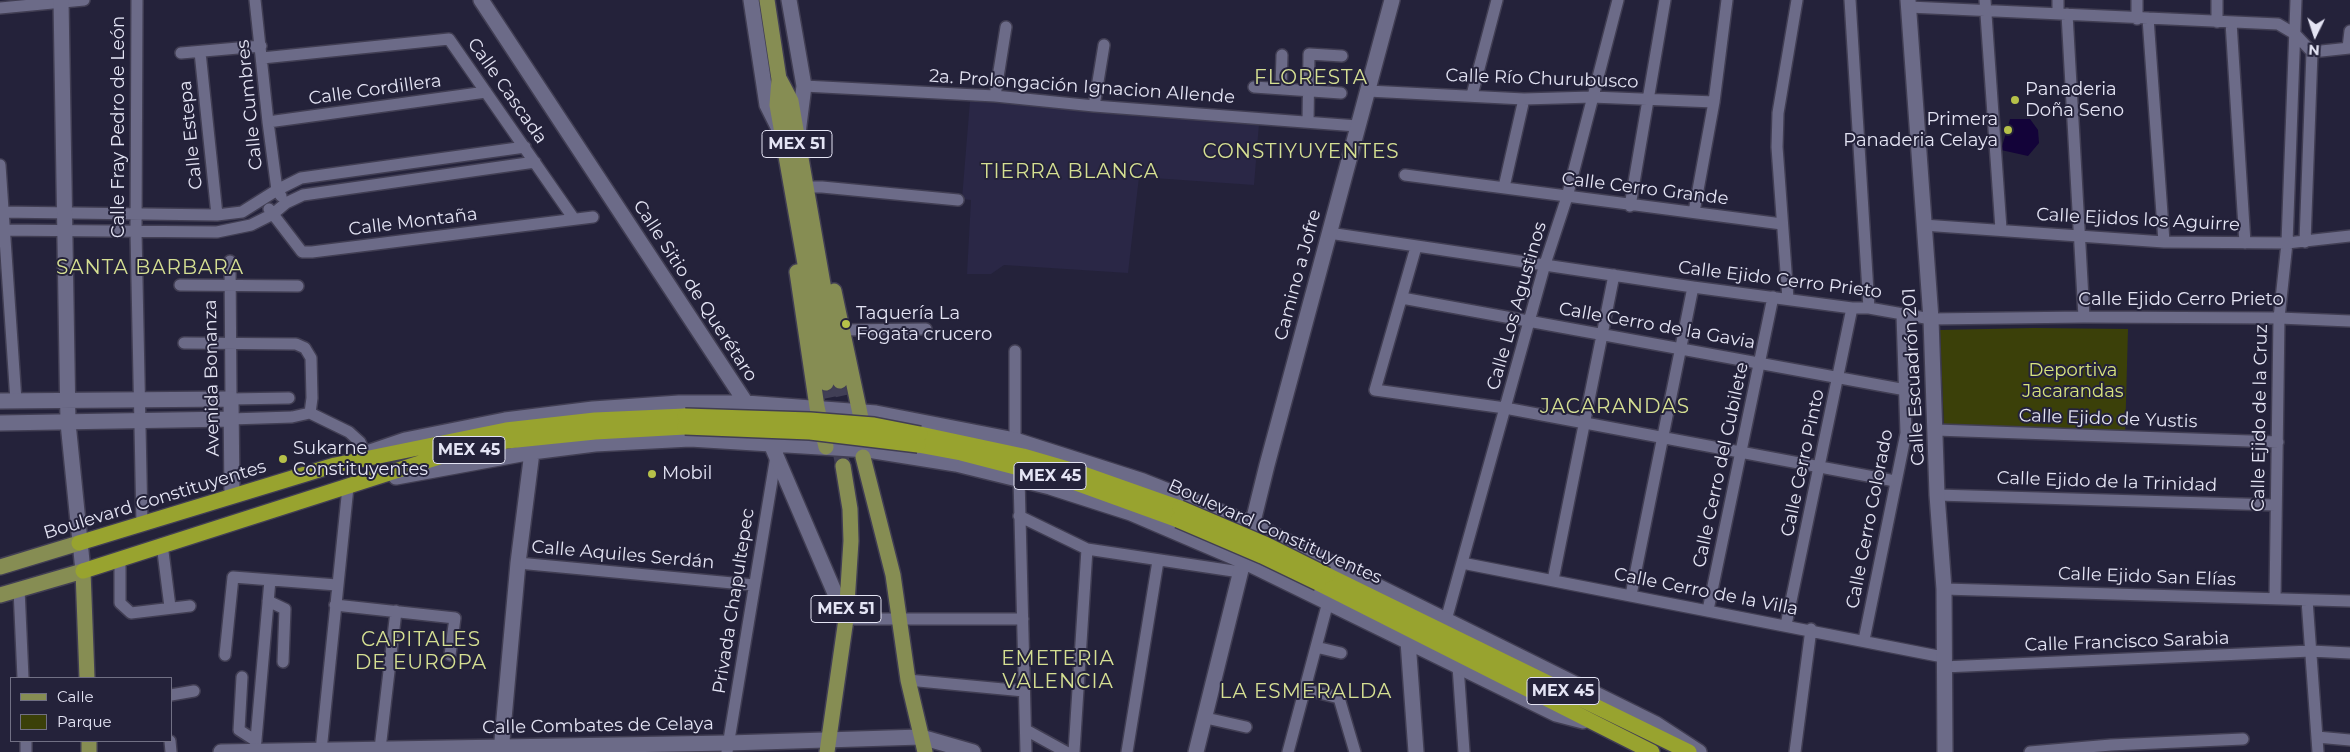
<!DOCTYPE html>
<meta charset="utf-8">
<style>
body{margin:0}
#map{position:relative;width:2350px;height:752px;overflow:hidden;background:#24223a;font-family:Montserrat,sans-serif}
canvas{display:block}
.legend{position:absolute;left:10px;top:677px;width:162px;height:65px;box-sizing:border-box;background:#24223a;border:1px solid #717084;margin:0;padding:6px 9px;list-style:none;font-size:15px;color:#e4e4f4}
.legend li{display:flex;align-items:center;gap:10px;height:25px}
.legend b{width:25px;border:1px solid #717084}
.north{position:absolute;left:2290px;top:10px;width:50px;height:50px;-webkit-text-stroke:4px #24223a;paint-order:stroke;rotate:184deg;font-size:14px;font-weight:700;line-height:20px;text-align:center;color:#e4e4f4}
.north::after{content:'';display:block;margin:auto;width:18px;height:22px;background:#e4e4f4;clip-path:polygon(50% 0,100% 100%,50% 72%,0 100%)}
</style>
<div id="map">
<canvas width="2350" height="752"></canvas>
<ul class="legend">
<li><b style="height:6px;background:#868d53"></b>Calle</li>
<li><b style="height:14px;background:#3b4009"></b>Parque</li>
</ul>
<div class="north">N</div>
</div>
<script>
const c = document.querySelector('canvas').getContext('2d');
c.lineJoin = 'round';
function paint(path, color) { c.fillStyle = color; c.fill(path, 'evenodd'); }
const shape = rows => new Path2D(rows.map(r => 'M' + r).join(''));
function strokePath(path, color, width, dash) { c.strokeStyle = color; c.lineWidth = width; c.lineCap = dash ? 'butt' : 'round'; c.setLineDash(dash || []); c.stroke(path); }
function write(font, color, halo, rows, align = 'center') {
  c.font = font + ' Montserrat,sans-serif'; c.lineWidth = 4; c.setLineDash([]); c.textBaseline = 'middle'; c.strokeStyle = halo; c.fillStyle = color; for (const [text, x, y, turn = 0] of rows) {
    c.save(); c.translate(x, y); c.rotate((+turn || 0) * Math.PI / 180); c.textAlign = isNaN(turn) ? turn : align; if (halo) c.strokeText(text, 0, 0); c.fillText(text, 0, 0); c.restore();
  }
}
paint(shape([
 [970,101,1259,124,1254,185,1139,177,1128,273,1004,265,991,274,967,274,971,200,962,199]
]), '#2a2746');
paint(shape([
 [2034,328,2128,329,2125,437,1944,426,1940,330]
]), '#3b4009');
paint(shape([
 [2010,119,2030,119,2038,130,2039,143,2028,156,2001,150]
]), '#130339');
strokePath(shape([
 [840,381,849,423],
 [826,383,843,466]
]), '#413f56', 15, [15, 8]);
const street = shape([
 [137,0,136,232,142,524],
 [255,0,268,122,277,190,281,196],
 [1850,0,1869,308],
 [1985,0,2001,229],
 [2058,0,2058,14],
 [2137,0,2137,19],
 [1909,7,2278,24,2295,34,2312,52,2350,48],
 [0,8,84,0],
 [2067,14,2084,317],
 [2148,18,2164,242],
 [2217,22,2217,0],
 [2231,22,2245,243],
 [2348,48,2350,31],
 [200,52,217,215],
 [181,53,261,46],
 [262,58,449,39,574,219],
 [804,86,995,96,1094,106,1357,126],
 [1254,87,1341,93],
 [1281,89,1282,55],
 [1368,91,1524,99,1592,97,1714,102],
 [1472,95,1497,0],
 [995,96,1006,27],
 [1094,106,1104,45],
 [268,122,486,92],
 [1308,122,1309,54,1342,56],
 [0,165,16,401],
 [1405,175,1782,224],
 [805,187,822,187,958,200],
 [1504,187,1524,99],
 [1630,206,1665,0],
 [269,209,302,252,312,252,593,217],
 [0,212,217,215,242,212,277,190,301,178,525,147],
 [1694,212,1714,102,1727,0],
 [1923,225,2164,242,2287,243,2350,236],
 [0,230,217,232,251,225,273,214,286,203,303,195,535,162],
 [1329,233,1693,287,1852,308,1869,308,1931,319,2084,317,2279,318,2350,321],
 [2305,242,2312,52],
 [1416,247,1375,390,1505,408,1895,481],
 [230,261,231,399,289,398],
 [180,285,298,286],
 [1402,298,1906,390],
 [1788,299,1777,147,1778,113,1797,0],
 [842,330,926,329],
 [184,343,296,344,305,348,311,358,312,398,310,413,292,417,231,419],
 [1015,351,1015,440],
 [310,413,349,432,360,442,367,458],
 [1936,430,2278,442],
 [1019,478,1026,752],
 [1937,495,2275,505],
 [1019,516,1087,549,1240,572],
 [162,544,170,607],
 [120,558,120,603,131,613,190,606],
 [518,563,754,585],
 [1462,563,1943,657],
 [1553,580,1614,275],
 [19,589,23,678],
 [1944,589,2350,601],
 [1631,595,1693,287],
 [2275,598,2279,318,2287,243,2296,0],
 [2307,600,2318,752],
 [268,601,285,609,283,662],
 [335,605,455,618,450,655],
 [1708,610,1773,297],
 [846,619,1023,619],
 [1446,620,1545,264,1567,197,1618,0],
 [1786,625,1852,308],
 [1864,640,1906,433,1902,315],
 [1316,647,1341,653],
 [225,655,233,577,337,585],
 [1458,666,1464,752],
 [1943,667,2311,651,2350,653],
 [242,677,239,730,256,741],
 [908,680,1024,691],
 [1304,689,1339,698,1355,752],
 [171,695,194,691],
 [1206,718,1246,727],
 [1026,730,1066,752],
 [2317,737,2350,740],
 [26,741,26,752],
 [170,741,171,752],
 [380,749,396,611],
 [255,751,270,580],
 [321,751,348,487],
 [727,752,776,456],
 [1074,752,1087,549],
 [1127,752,1158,561],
 [1288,752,1328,602],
 [1795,752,1811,629],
 [2030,752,2111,745,2243,739]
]);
const secondary = shape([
 [61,0,68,423,83,571],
 [481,0,750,409],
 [751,0,767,105,779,129],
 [789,0,804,86,798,133],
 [1908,0,1931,319,1937,495,1944,589,1945,752],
 [0,401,231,399,232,495],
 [0,423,231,419],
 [768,437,846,619],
 [361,455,405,440,505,420,593,409,679,403,746,403,876,413,1015,440,1143,481,1254,525,1656,724,1699,752],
 [396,477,532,452,595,444,690,439,868,450,956,464,1050,487,1131,513,1243,561,1556,714,1583,721],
 [1408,641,1416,752],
 [221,752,729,743,921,737,973,752],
 [501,752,518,563,532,452],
 [1196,752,1267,465,1392,0]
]);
const primary = shape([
 [767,0,779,79,777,105,826,383],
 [780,80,791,101,840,381],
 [797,272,817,407,826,447],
 [834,291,865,437],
 [863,457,893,575,908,680,925,752],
 [0,567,79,543],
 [0,595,83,571,87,678],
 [89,741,89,752],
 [827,752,846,619,851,541,850,509,843,466]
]);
const highway = shape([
 [920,434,1023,456,1078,472,1180,508],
 [918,445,961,453,1073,482,1178,520],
 [79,543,335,465,506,430,595,420,685,416],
 [83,571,442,456,507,441,595,432,685,427],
 [1327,575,1689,752],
 [1318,583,1652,752]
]);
strokePath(street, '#413e53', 14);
strokePath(secondary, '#413e53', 18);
strokePath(primary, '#413e53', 18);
strokePath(highway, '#413e53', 18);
strokePath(street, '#6c6b88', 11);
strokePath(secondary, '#6c6b88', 15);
strokePath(primary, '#868d53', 15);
strokePath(highway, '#98a32f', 15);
const highwayBridge = shape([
 [685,416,810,420,874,425,920,434],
 [685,427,810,432,918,445],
 [1180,508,1267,545,1327,575],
 [1178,520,1262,556,1318,583]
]);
strokePath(highwayBridge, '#413e53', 18, []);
strokePath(highwayBridge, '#98a32f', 15);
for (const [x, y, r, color] of [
 [2015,100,5,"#b6c149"],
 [2008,130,5,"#b6c149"],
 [846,324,5,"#b6c149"],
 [283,459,5,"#b6c149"],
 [652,474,5,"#b6c149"]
]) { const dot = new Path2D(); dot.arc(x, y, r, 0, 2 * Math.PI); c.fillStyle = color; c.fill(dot); strokePath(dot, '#24223a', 2); }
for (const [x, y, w] of [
 [797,144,70],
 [469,450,72],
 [1050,476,72],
 [846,609,70],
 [1563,691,72]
]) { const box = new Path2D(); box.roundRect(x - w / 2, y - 13.5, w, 27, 4); c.fillStyle = '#24223a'; c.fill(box); strokePath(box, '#e4e4f4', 1); }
write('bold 16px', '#e4e4f4', null, [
 ["MEX 51",797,144],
 ["MEX 45",469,450],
 ["MEX 45",1050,476],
 ["MEX 51",846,609],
 ["MEX 45",1563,691]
]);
write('18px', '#e4e4f4', '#24223a', [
 ["Calle Río Churubusco",1542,79,2],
 ["2a. Prolongación Ignacion Allende",1082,87,4],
 ["Calle Cordillera",375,90,-8],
 ["Calle Cascada",507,91,55],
 ["Calle Cumbres",250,105,-96],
 ["Calle Fray Pedro de León",119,127,-90],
 ["Calle Estepa",191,135,-96],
 ["Calle Cerro Grande",1645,189,7],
 ["Calle Ejidos los Aguirre",2138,220,3],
 ["Calle Montaña",413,222,-7],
 ["Camino a Jofre",1298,275,-75],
 ["Calle Ejido Cerro Prieto",1780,280,7],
 ["Calle Sitio de Querétaro",695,291,57],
 ["Calle Ejido Cerro Prieto",2181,300],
 ["Calle Los Agustinos",1517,306,-74],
 ["Calle Cerro de la Gavia",1657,326,10],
 ["Calle Escuadrón 201",1914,377,-93],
 ["Avenida Bonanza",212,378,-91],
 ["Calle Ejido de la Cruz",2260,418,-89],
 ["Calle Ejido de Yustis",2108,419,2],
 ["Calle Cerro Pinto",1803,463,-78],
 ["Calle Cerro del Cubilete",1721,465,-78],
 ["Calle Ejido de la Trinidad",2107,482,2],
 ["Boulevard Constituyentes",155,500,-17],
 ["Calle Cerro Colorado",1870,519,-79],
 ["Boulevard Constituyentes",1275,532,24],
 ["Calle Aquiles Serdán",623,555,5],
 ["Calle Ejido San Elías",2147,577,2],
 ["Calle Cerro de la Villa",1706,592,11],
 ["Privada Chapultepec",734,601,-81],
 ["Calle Francisco Sarabia",2127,642,-2],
 ["Calle Combates de Celaya",598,726,-1]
]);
write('18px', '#e4e4f4', '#24223a', [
 ["Panaderia",2025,90],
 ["Doña Seno",2025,111],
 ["Primera",1998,120,"right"],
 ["Panaderia Celaya",1998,141,"right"],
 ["Taquería La",856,314],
 ["Fogata crucero",856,335],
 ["Sukarne",293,449],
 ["Constituyentes",293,470],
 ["Mobil",662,474]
], 'left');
write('18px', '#d7e37e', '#24223a', [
 ["Deportiva",2073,371],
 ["Jacarandas",2073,392]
]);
c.letterSpacing = '1px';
write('20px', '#d5df92', '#24223a', [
 ["FLORESTA",1311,78],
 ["CONSTIYUYENTES",1301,152],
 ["TIERRA BLANCA",1070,172],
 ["SANTA BARBARA",150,268],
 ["JACARANDAS",1615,407],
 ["CAPITALES",421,640],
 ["DE EUROPA",421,663],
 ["EMETERIA",1058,659],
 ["VALENCIA",1058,682],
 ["LA ESMERALDA",1306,692]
]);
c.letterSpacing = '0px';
</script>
